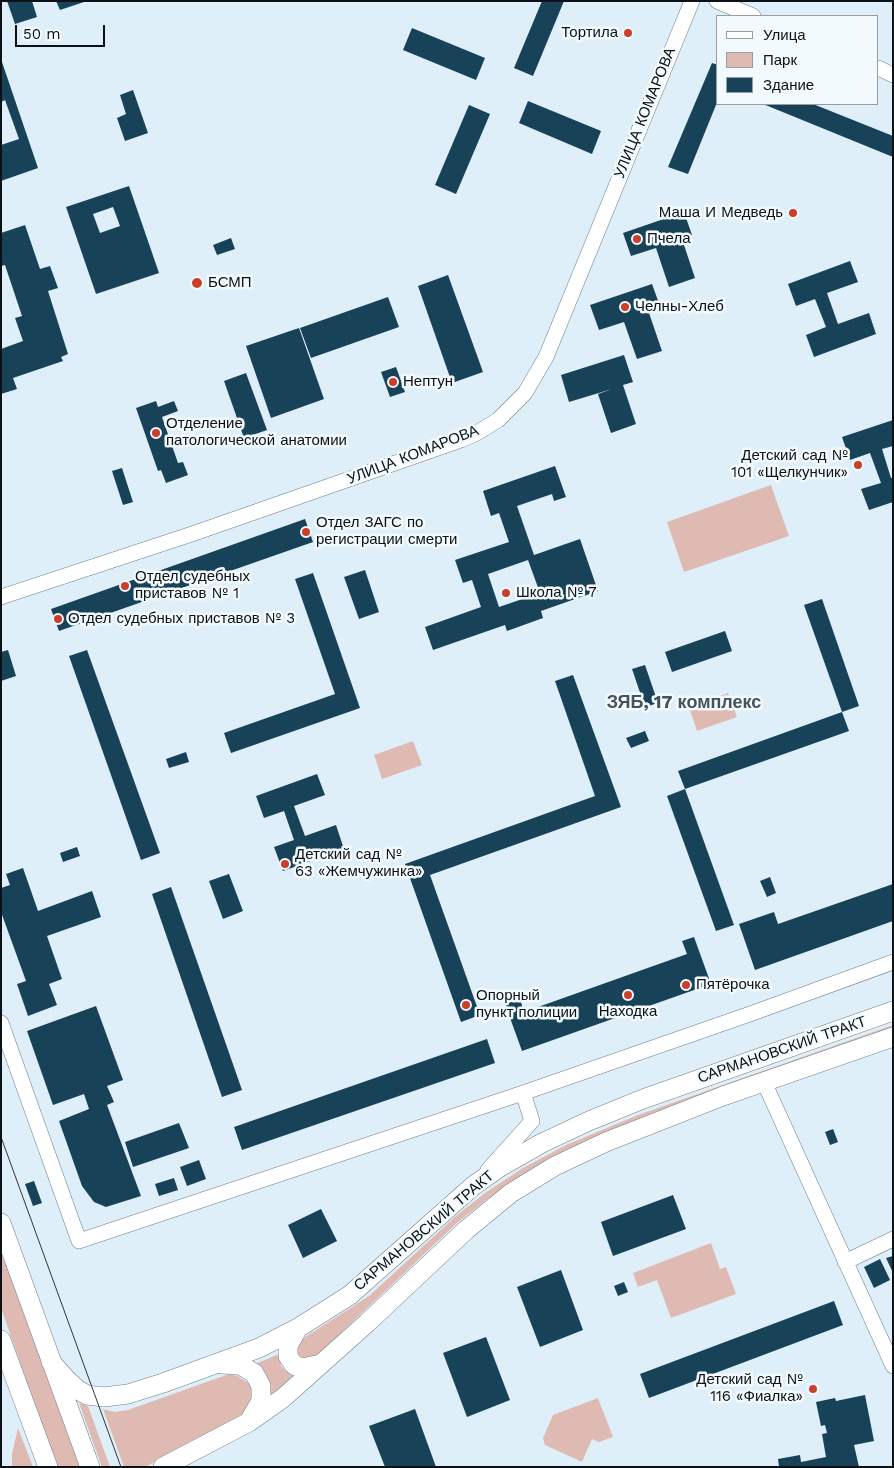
<!DOCTYPE html>
<meta charset="utf-8">
<style>
body{margin:0}
#map{position:relative;width:894px;height:1468px;overflow:hidden;background:#deeff9;font-family:"Work Sans",sans-serif}
canvas{display:block}
.frame{position:absolute;inset:0;border:2px solid #0b1114;pointer-events:none}
.legend{position:absolute;left:716px;top:15px;width:162px;height:90px;box-sizing:border-box;background:#f3fafe;border:1px solid #969da0;margin:0;padding:6px 9px;list-style:none;font-size:15px;color:#0b1114}
.legend li{display:flex;align-items:center;gap:10px;height:25px}
.legend b{width:25px;border:1px solid #969da0}
.scale{position:absolute;left:15px;top:25px;width:90px;height:22px;box-sizing:border-box;border:2px solid #0b1114;border-top:0;padding-left:6px;font-size:15px;line-height:18px;white-space:nowrap;color:#0b1114;-webkit-text-stroke:4px #f3fafe;paint-order:stroke}
</style>
<div id="map">
<canvas width="894" height="1468"></canvas>
<div class="frame"></div>
<ul class="legend">
<li><b style="height:6px;background:#fff"></b>Улица</li>
<li><b style="height:14px;background:#dfbab3"></b>Парк</li>
<li><b style="height:14px;background:#174258"></b>Здание</li>
</ul>
<div class="scale">50 m</div>
</div>
<script>
const c = document.querySelector('canvas').getContext('2d');
c.lineJoin = 'round';
function paint(path, color) { c.fillStyle = color; c.fill(path, 'evenodd'); }
const shape = rows => new Path2D(rows.map(r => 'M' + r).join(''));
function strokePath(path, color, width, dash) { c.strokeStyle = color; c.lineWidth = width; c.lineCap = dash ? 'butt' : 'round'; c.setLineDash(dash || []); c.stroke(path); }
function write(font, color, halo, rows, align = 'center') {
  c.font = font + ' "Work Sans",sans-serif'; c.lineWidth = 5; c.setLineDash([]); c.textBaseline = 'middle'; c.strokeStyle = halo; c.fillStyle = color; for (const [text, x, y, turn = 0] of rows) {
    c.save(); c.translate(x, y); c.rotate((+turn || 0) * Math.PI / 180); c.textAlign = isNaN(turn) ? turn : align; if (halo) c.strokeText(text, 0, 0); c.fillText(text, 0, 0); c.restore();
  }
}
paint(shape([
 [771,485,789,536,684,572,667,522],
 [728,693,737,717,697,731,689,707],
 [413,741,422,765,382,779,374,755],
 [893,1025,893,1031,522,1176,486,1200,458,1222,309,1363,301,1361,295,1351,296,1343,369,1296,457,1215,485,1193,523,1168,566,1145,638,1115],
 [711,1243,720,1269,726,1267,736,1294,671,1318,657,1280,638,1287,633,1273],
 [1,1244,81,1467,57,1467,55,1462,1,1308],
 [279,1354,281,1366,286,1371,296,1375,268,1397,253,1365],
 [229,1374,237,1376,250,1384,253,1396,250,1407,242,1415,145,1467,124,1467,103,1409,114,1412,128,1410],
 [598,1398,613,1437,599,1442,592,1439,582,1462,545,1445,543,1438,553,1415],
 [79,1403,88,1406,110,1467,102,1467],
 [18,1428,33,1467,12,1467,12,1454]
]), '#dfbab3');
paint(shape([
 [7,1,32,1,37,17,15,24],
 [56,1,84,1,84,2,60,10],
 [542,1,564,1,533,76,514,68],
 [412,28,485,58,476,80,403,50],
 [2,62,38,168,1,181,1,145,19,139,5,100,1,102],
 [712,63,718,65,718,100,688,174,668,167],
 [133,90,148,133,125,141,117,118,126,114,120,95],
 [528,101,601,131,592,154,519,123],
 [763,104,813,104,893,136,893,157],
 [469,105,490,114,456,194,435,185],
 [129,186,159,273,96,294,66,207],
 [113,207,120,226,100,233,93,214],
 [684,212,692,235,668,243,682,239,695,278,669,287,656,248,631,256,623,233],
 [25,225,40,269,50,266,58,288,48,291,68,354,61,357,63,361,13,378,17,389,1,394,1,349,23,341,15,318,22,316,5,265,1,266,1,233],
 [231,238,235,249,217,255,213,245],
 [850,261,858,282,827,293,838,324,869,313,876,334,814,357,806,335,826,327,815,299,796,306,788,284],
 [448,275,483,372,452,383,418,286],
 [652,284,661,309,649,313,662,351,637,359,624,322,599,330,590,305],
 [388,297,399,327,311,358,300,328],
 [299,328,324,399,271,418,246,346],
 [624,355,633,382,623,385,636,424,611,433,598,394,612,389,569,402,561,375],
 [396,367,405,392,390,397,381,372],
 [246,373,267,430,244,438,224,381],
 [156,401,158,407,174,401,178,411,162,417,178,463,183,462,188,475,166,483,161,470,158,471,136,408],
 [893,420,893,446,882,449,891,478,893,478,893,502,869,510,861,489,881,483,870,453,850,460,842,437],
 [555,466,566,497,554,501,552,494,517,506,534,555,580,539,598,591,541,611,543,618,507,631,505,625,433,650,425,627,481,607,472,580,463,583,455,560,509,542,499,513,491,516,483,491],
 [528,560,540,593,499,607,488,574],
 [122,468,133,502,123,505,112,471],
 [305,519,313,542,59,631,51,609],
 [365,570,379,612,359,619,344,577],
 [313,573,360,708,231,753,224,733,335,694,295,579],
 [822,599,859,706,842,712,804,605],
 [725,631,732,651,672,672,665,652],
 [8,650,16,676,1,681,1,652],
 [87,650,160,853,141,860,69,656],
 [645,665,658,703,645,707,632,669],
 [573,675,621,807,430,875,480,1015,461,1022,405,864,595,796,555,681],
 [842,712,849,731,685,789,678,771],
 [645,731,649,741,631,748,626,738],
 [186,752,189,762,169,768,166,759],
 [317,774,325,795,294,806,305,836,336,825,344,849,283,871,274,847,294,840,284,811,264,818,256,796],
 [685,789,734,925,716,931,667,796],
 [77,847,80,856,63,862,60,853],
 [23,868,38,911,92,891,101,917,47,936,62,979,49,984,57,1005,28,1016,17,984,26,981,1,912,1,888,10,885,6,874],
 [229,874,243,911,223,919,209,881],
 [770,877,776,893,767,897,760,881],
 [893,884,893,921,755,970,739,924,774,912,778,924],
 [171,887,242,1090,222,1097,152,894],
 [694,937,711,984,522,1051,505,1004,520,999,524,1012,687,954,682,941],
 [96,1006,123,1080,107,1086,114,1102,107,1105,141,1196,106,1207,94,1202,82,1186,59,1121,89,1109,84,1094,53,1105,27,1031],
 [487,1039,495,1063,242,1150,234,1127],
 [179,1123,189,1148,133,1167,125,1142],
 [833,1129,838,1142,830,1145,825,1132],
 [199,1160,206,1179,187,1186,180,1167],
 [174,1178,178,1190,159,1196,155,1184],
 [34,1181,42,1203,33,1206,25,1184],
 [673,1195,686,1229,613,1256,601,1222],
 [321,1209,337,1241,303,1258,288,1225],
 [893,1256,893,1273,886,1258],
 [880,1259,890,1280,874,1288,864,1267],
 [561,1270,583,1330,540,1347,517,1287],
 [624,1282,628,1292,618,1296,614,1286],
 [834,1301,843,1325,649,1398,640,1374],
 [486,1337,510,1400,467,1417,443,1353],
 [865,1395,874,1441,854,1445,859,1467,779,1467,778,1459,800,1455,801,1462,826,1457,822,1434,827,1433,825,1425,821,1426,816,1402,835,1398,836,1401],
 [415,1409,436,1467,385,1467,369,1426]
]), '#174258');
const minor = shape([
 [717,1,753,16],
 [878,68,893,75],
 [1,597,192,534,461,440,475,434,498,420,525,393,546,357,692,1],
 [1,1023,79,1241,523,1093,750,1014,893,962],
 [764,1082,893,1366],
 [488,1170,532,1121,523,1093],
 [845,1262,893,1239]
]);
const major = shape([
 [1,1223,90,1467],
 [298,1328,288,1346,288,1356,294,1365,302,1368,321,1364],
 [1,1340,48,1467],
 [51,1362,67,1380,78,1390,87,1395,104,1397,128,1394,163,1383,259,1348,298,1328,350,1295,473,1186,500,1167,542,1143,589,1121,643,1099,893,1011],
 [221,1364,240,1365,254,1373,261,1386,261,1401,251,1418],
 [163,1467,249,1422,283,1398,367,1323,466,1230,511,1193,555,1166,606,1142,723,1096,893,1037]
]);
strokePath(minor, '#707f89', 16);
strokePath(major, '#707f89', 20);
strokePath(minor, '#fff', 15);
strokePath(major, '#fff', 19);
strokePath(shape([
 [1,1137,121,1467]
]), '#2e3539', 1);
for (const [x, y, r, color] of [
 [628,33,5,"#cb3f2a"],
 [793,213,5,"#cb3f2a"],
 [637,239,5,"#cb3f2a"],
 [197,283,6,"#cb3f2a"],
 [625,307,5,"#cb3f2a"],
 [393,382,5,"#cb3f2a"],
 [156,433,5,"#cb3f2a"],
 [858,465,5,"#cb3f2a"],
 [306,532,5,"#cb3f2a"],
 [125,586,5,"#cb3f2a"],
 [506,593,5,"#cb3f2a"],
 [58,619,5,"#cb3f2a"],
 [285,864,5,"#cb3f2a"],
 [686,985,5,"#cb3f2a"],
 [628,995,5,"#cb3f2a"],
 [466,1005,5,"#cb3f2a"],
 [813,1389,5,"#cb3f2a"]
]) { const dot = new Path2D(); dot.arc(x, y, r, 0, 2 * Math.PI); c.fillStyle = color; c.fill(dot); strokePath(dot, '#f3fafe', 2); }
write('15px', '#0b1114', '#f3fafe', [
 ["Тортила",618,33,"right"],
 ["Маша И Медведь",783,213,"right"],
 ["Пчела",647,239],
 ["БСМП",208,283],
 ["Челны-Хлеб",635,307],
 ["Нептун",403,382],
 ["Отделение",166,424],
 ["патологической анатомии",166,441],
 ["Детский сад №",848,456,"right"],
 ["101 «Щелкунчик»",848,473,"right"],
 ["Отдел ЗАГС по",316,523],
 ["регистрации смерти",316,540],
 ["Отдел судебных",135,577],
 ["приставов № 1",135,594],
 ["Школа № 7",516,593],
 ["Отдел судебных приставов № 3",68,619],
 ["Детский сад №",295,855],
 ["63 «Жемчужинка»",295,872],
 ["Пятёрочка",696,985],
 ["Опорный",476,996],
 ["пункт полиции",476,1013],
 ["Находка",628,1012,"center"],
 ["Детский сад №",803,1380,"right"],
 ["116 «Фиалка»",803,1397,"right"]
], 'left');
write('15px', '#0b1114', '#f3fafe', [
 ["УЛИЦА КОМАРОВА",645,113,-68],
 ["УЛИЦА КОМАРОВА",413,455,-21],
 ["САРМАНОВСКИЙ ТРАКТ",782,1050,-19],
 ["САРМАНОВСКИЙ ТРАКТ",424,1231,-40]
]);
write('bold 18px', '#45545c', '#f3fafe', [
 ["ЗЯБ, 17 комплекс",684,703]
]);
</script>
